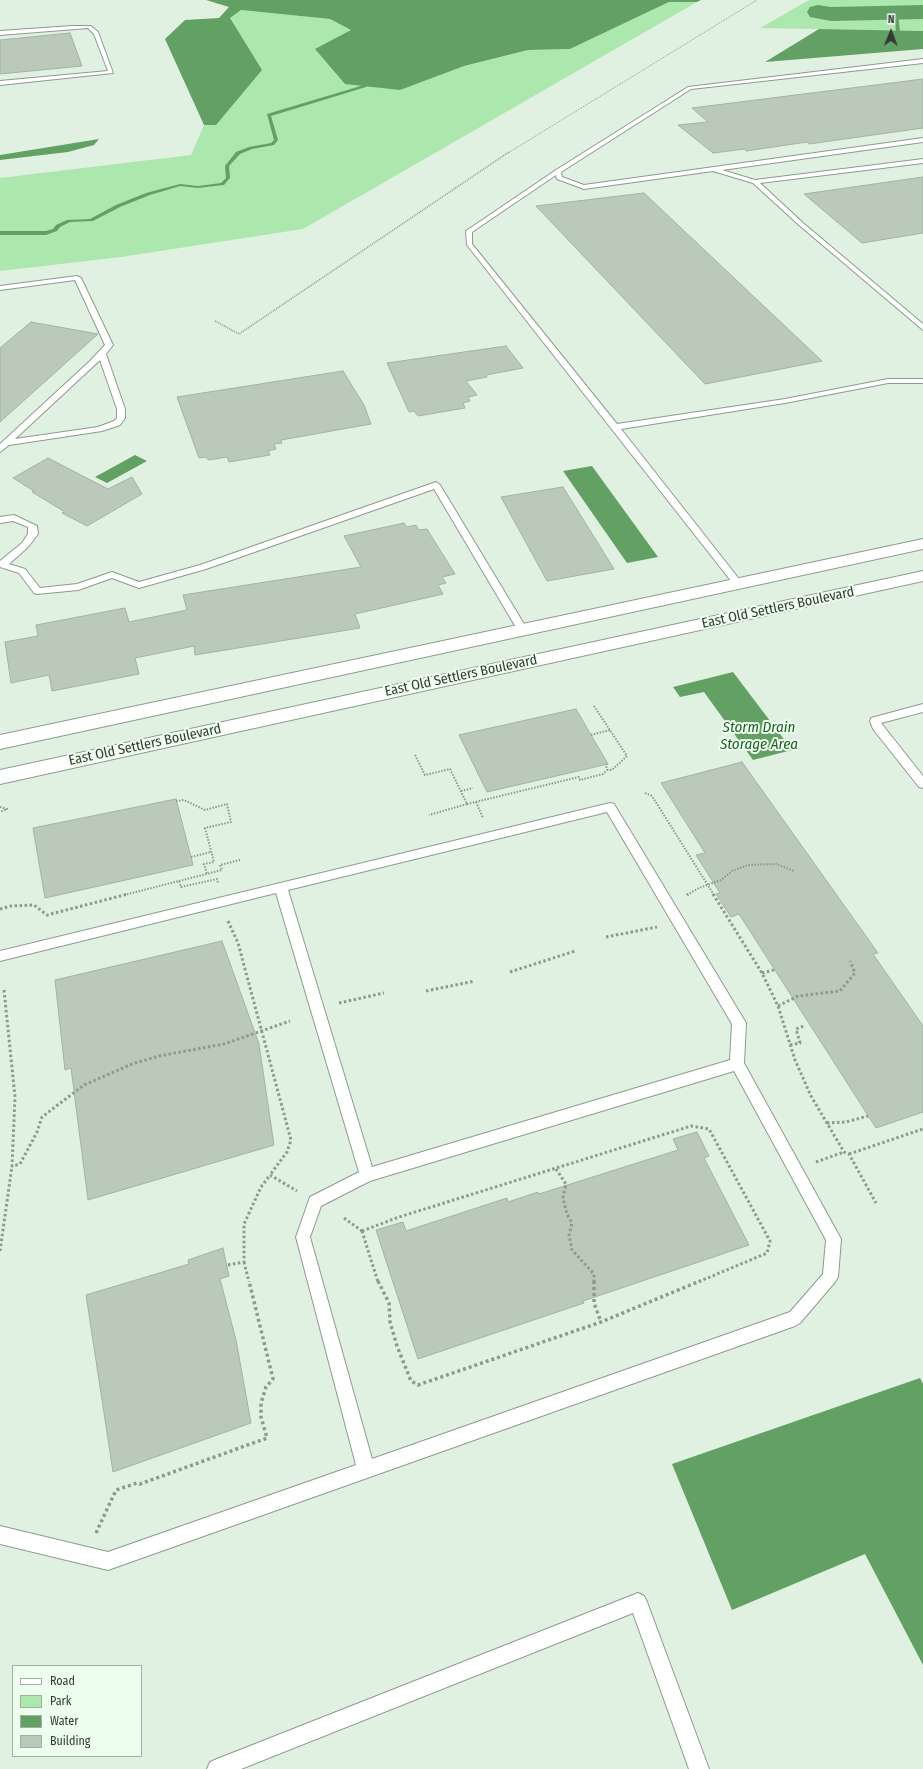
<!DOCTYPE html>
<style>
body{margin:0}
#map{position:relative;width:923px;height:1769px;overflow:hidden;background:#e1f1e1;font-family:"Fira Sans Condensed",sans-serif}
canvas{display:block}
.legend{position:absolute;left:12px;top:1665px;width:130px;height:92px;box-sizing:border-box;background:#eefeee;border:1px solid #a4b0a3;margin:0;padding:5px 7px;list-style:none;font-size:12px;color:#343a33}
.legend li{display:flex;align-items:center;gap:8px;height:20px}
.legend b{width:20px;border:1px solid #a4b0a3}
.north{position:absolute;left:871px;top:12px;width:40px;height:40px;-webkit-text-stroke:3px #eefeee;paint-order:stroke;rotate:1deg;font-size:11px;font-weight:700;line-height:16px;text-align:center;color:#343a33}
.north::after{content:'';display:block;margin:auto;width:14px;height:18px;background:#343a33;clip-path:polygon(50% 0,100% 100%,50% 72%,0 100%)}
</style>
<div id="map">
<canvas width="923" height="1769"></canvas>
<ul class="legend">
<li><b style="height:5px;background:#fff"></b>Road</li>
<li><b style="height:11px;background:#ace8ad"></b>Park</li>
<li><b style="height:11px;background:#62a064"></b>Water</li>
<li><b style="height:11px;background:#bac9ba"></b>Building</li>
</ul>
<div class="north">N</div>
</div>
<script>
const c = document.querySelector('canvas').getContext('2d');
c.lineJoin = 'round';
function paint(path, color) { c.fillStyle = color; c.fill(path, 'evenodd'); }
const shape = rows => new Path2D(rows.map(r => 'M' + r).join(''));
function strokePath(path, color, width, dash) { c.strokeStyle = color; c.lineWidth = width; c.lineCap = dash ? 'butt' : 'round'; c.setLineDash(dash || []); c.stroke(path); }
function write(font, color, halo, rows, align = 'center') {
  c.font = font + ' "Fira Sans Condensed",sans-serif'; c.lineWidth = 4; c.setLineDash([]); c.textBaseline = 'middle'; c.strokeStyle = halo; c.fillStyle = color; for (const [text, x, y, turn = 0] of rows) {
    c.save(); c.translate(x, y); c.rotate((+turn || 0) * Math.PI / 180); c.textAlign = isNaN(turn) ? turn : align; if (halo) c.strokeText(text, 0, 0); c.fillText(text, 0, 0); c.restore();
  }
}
paint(shape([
 [809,0,923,0,923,31,760,28],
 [669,2,697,2,303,229,121,257,0,271,0,178,191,155,204,125,216,125,230,18,241,10,330,19,352,30,315,50,464,66,528,50,570,49]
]), '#ace8ad');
paint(shape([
 [206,0,701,0,697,2,669,2,570,49,528,50,464,66,400,90,345,84,315,49,351,30,330,19,241,10,230,18,262,70,216,125,204,125,165,39,185,20,219,18,229,7],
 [819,29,923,31,923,49,765,62],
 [99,139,94,145,68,152,0,160,0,155],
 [135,455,147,461,107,483,95,477],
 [592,466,658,557,627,563,563,471],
 [733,672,792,750,753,760,704,692,680,697,673,687],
 [920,1378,923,1384,923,1665,865,1554,732,1610,672,1464]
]), '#62a064');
paint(shape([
 [896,12,898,13,900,32,887,35,887,33,896,31,894,13,896,12],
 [373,79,376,80,366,87,271,116,278,140,274,145,252,149,240,154,229,166,230,178,224,185,198,188,180,186,150,195,120,207,93,221,70,222,60,227,57,231,46,235,0,235,0,231,46,231,53,229,56,225,67,220,90,219,116,205,146,193,180,184,198,186,221,183,226,178,225,166,236,152,249,147,271,143,274,140,267,114,364,85,373,79]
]), '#62a064');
paint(shape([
 [818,5,831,7,923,5,923,19,831,21,810,17,807,12,810,7,818,5]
]), '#62a064');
const building = shape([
 [70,33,82,66,0,74,0,40,70,33],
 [923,79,923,128,809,144,807,142,746,151,745,149,713,153,678,125,708,122,692,108,923,79],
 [923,177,923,233,862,243,804,194,923,177],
 [644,193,822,361,705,384,536,206,644,193],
 [31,322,98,334,0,422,0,348,31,322],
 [506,346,523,368,486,375,487,377,466,381,477,395,468,397,470,401,463,403,465,408,418,416,414,411,409,412,387,363,506,346],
 [343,371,364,405,371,424,281,440,282,443,274,444,276,449,268,451,270,455,229,462,227,457,209,460,205,457,199,458,177,397,343,371],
 [48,458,108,489,132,477,142,494,87,526,62,513,65,512,32,492,34,491,13,478,48,458],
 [563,487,614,569,547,581,501,497,563,487],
 [404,523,407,527,416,525,419,530,427,529,455,574,442,577,446,583,438,585,443,594,355,614,360,628,195,655,194,646,135,658,139,674,52,691,49,675,11,683,5,642,38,636,36,625,125,608,129,622,187,610,183,595,361,567,344,536,404,523],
 [576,709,608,764,487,792,459,735,576,709],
 [742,762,878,953,873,954,923,1026,923,1112,876,1128,739,914,731,917,716,894,720,893,696,855,705,853,661,783,742,762],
 [176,799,193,865,45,898,33,828,176,799],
 [222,941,259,1044,274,1145,88,1200,71,1068,65,1070,55,980,222,941],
 [697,1132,709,1156,704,1158,749,1245,583,1301,584,1303,418,1359,376,1230,403,1222,406,1231,507,1198,508,1202,538,1192,539,1194,678,1150,673,1139,697,1132],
 [223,1248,229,1276,220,1279,236,1340,251,1423,113,1472,86,1295,189,1264,188,1260,223,1248]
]);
paint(building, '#bac9ba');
strokePath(building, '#a3b2a3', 1);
const lane = shape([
 [72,26,91,26,98,32,113,73,0,85,0,81,108,71,94,34,88,28,0,35,0,31,72,26],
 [923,59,923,63,691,89,561,172,562,177,584,185,923,138,923,142,722,170,755,180,923,159,923,163,760,183,803,223,923,324,923,330,799,225,753,183,713,171,584,189,557,179,556,175,472,232,472,244,617,424,785,399,888,379,923,379,923,383,888,383,785,403,621,429,743,584,738,587,735,586,467,245,466,231,556,170,688,87,923,59],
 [77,276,81,278,113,345,106,354,125,409,125,418,120,425,102,431,9,445,0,452,0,444,90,361,105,345,75,280,0,290,0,286,77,276],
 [100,360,117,409,117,418,114,421,98,427,15,439,100,360],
 [436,482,440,485,527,629,526,631,518,631,517,629,434,489,206,569,139,588,112,578,78,590,37,594,34,593,19,573,0,567,0,561,22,543,28,534,28,527,13,521,0,523,0,517,14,515,37,526,38,534,28,547,9,564,25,569,40,588,77,584,112,572,139,582,200,565,436,482],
 [923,704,923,712,881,723,923,776,923,788,919,787,873,729,870,721,871,718,923,704],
 [610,803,614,804,746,1023,744,1063,841,1239,838,1277,835,1282,800,1323,795,1326,108,1570,0,1544,0,1526,108,1552,356,1465,296,1237,310,1197,359,1172,276,893,0,961,0,951,610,803],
 [607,812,732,1024,730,1060,372,1167,288,890,607,812],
 [734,1071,826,1240,823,1274,790,1312,372,1459,310,1237,321,1206,370,1181,734,1071],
 [638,1593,644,1596,647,1602,709,1769,689,1769,633,1613,241,1769,207,1769,210,1762,217,1759,638,1593]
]);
const secondary = shape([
 [923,539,923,549,0,749,0,735,923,539],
 [923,571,923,581,0,784,0,770,923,571]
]);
strokePath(lane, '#8d9b8c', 2);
strokePath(secondary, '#8d9b8c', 2);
strokePath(shape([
 [508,153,757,0]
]), '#8e998d', 1, [1, 1]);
strokePath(shape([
 [215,321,239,334,509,152]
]), '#8e998d', 1.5, [1, 1]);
strokePath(shape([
 [594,706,627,756,612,770,607,770],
 [591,735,610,730],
 [415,755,425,775,450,769,467,804,429,815],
 [461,791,473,788],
 [645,793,652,796,714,895],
 [176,801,184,800,205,810,227,804,231,822,205,828,214,862,204,864,207,874],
 [476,802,483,818],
 [467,804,579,777,580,780,603,774,607,770,606,764],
 [0,807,7,809,0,812],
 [191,857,211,852],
 [179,881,222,870,220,865,240,860],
 [124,895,179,881,181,887,217,879,218,883],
 [687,895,699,888,721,880,732,871,748,865,776,864,794,871]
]), '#8e998d', 2, [1.5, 1.5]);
strokePath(shape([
 [713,894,762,973,778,1006,795,1060,811,1096,844,1152,849,1154,876,1203],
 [687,895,688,894],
 [0,909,11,906,34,905,47,915,128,894],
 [228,921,238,943,291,1140,287,1152,270,1175],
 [606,937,657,927],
 [510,972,575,951],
 [762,973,774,970],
 [4,990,15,1097,12,1166,20,1164,37,1132,42,1117,84,1085,132,1064,159,1056,224,1044,290,1021],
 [426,991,475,981],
 [339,1003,384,993],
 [778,1006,798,996,840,991,855,973,850,961],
 [790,1045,800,1043,796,1029,804,1026],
 [827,1123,846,1122,868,1116],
 [849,1154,923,1129],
 [816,1162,844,1152],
 [556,1169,566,1184,563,1198,567,1214,572,1223,569,1235,572,1250,594,1274,594,1282],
 [344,1218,362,1231],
 [362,1231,378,1282],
 [362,1231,399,1217,691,1126,709,1129,770,1241,767,1253,698,1282],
 [0,1251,12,1166],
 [244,1262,249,1282],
 [228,1265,244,1262,244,1224,261,1187,270,1175,297,1191]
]), '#8e998d', 3, [2.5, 2.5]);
strokePath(shape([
 [378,1281,389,1303,390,1322,397,1346,411,1381,418,1385,601,1322,700,1281],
 [594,1281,594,1303,601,1322],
 [96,1533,116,1490,137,1483,140,1484,267,1438,261,1417,261,1403,266,1387,273,1379,249,1281]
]), '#8e998d', 3.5, [3, 3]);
paint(lane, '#fff');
paint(secondary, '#fff');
write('14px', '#343a33', '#eefeee', [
 ["East Old Settlers Boulevard",778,608,-12],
 ["East Old Settlers Boulevard",461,676,-12],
 ["East Old Settlers Boulevard",145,745,-12]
]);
write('italic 15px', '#1d5e24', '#eefeee', [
 ["Storm Drain",759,728],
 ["Storage Area",759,745]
]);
</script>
